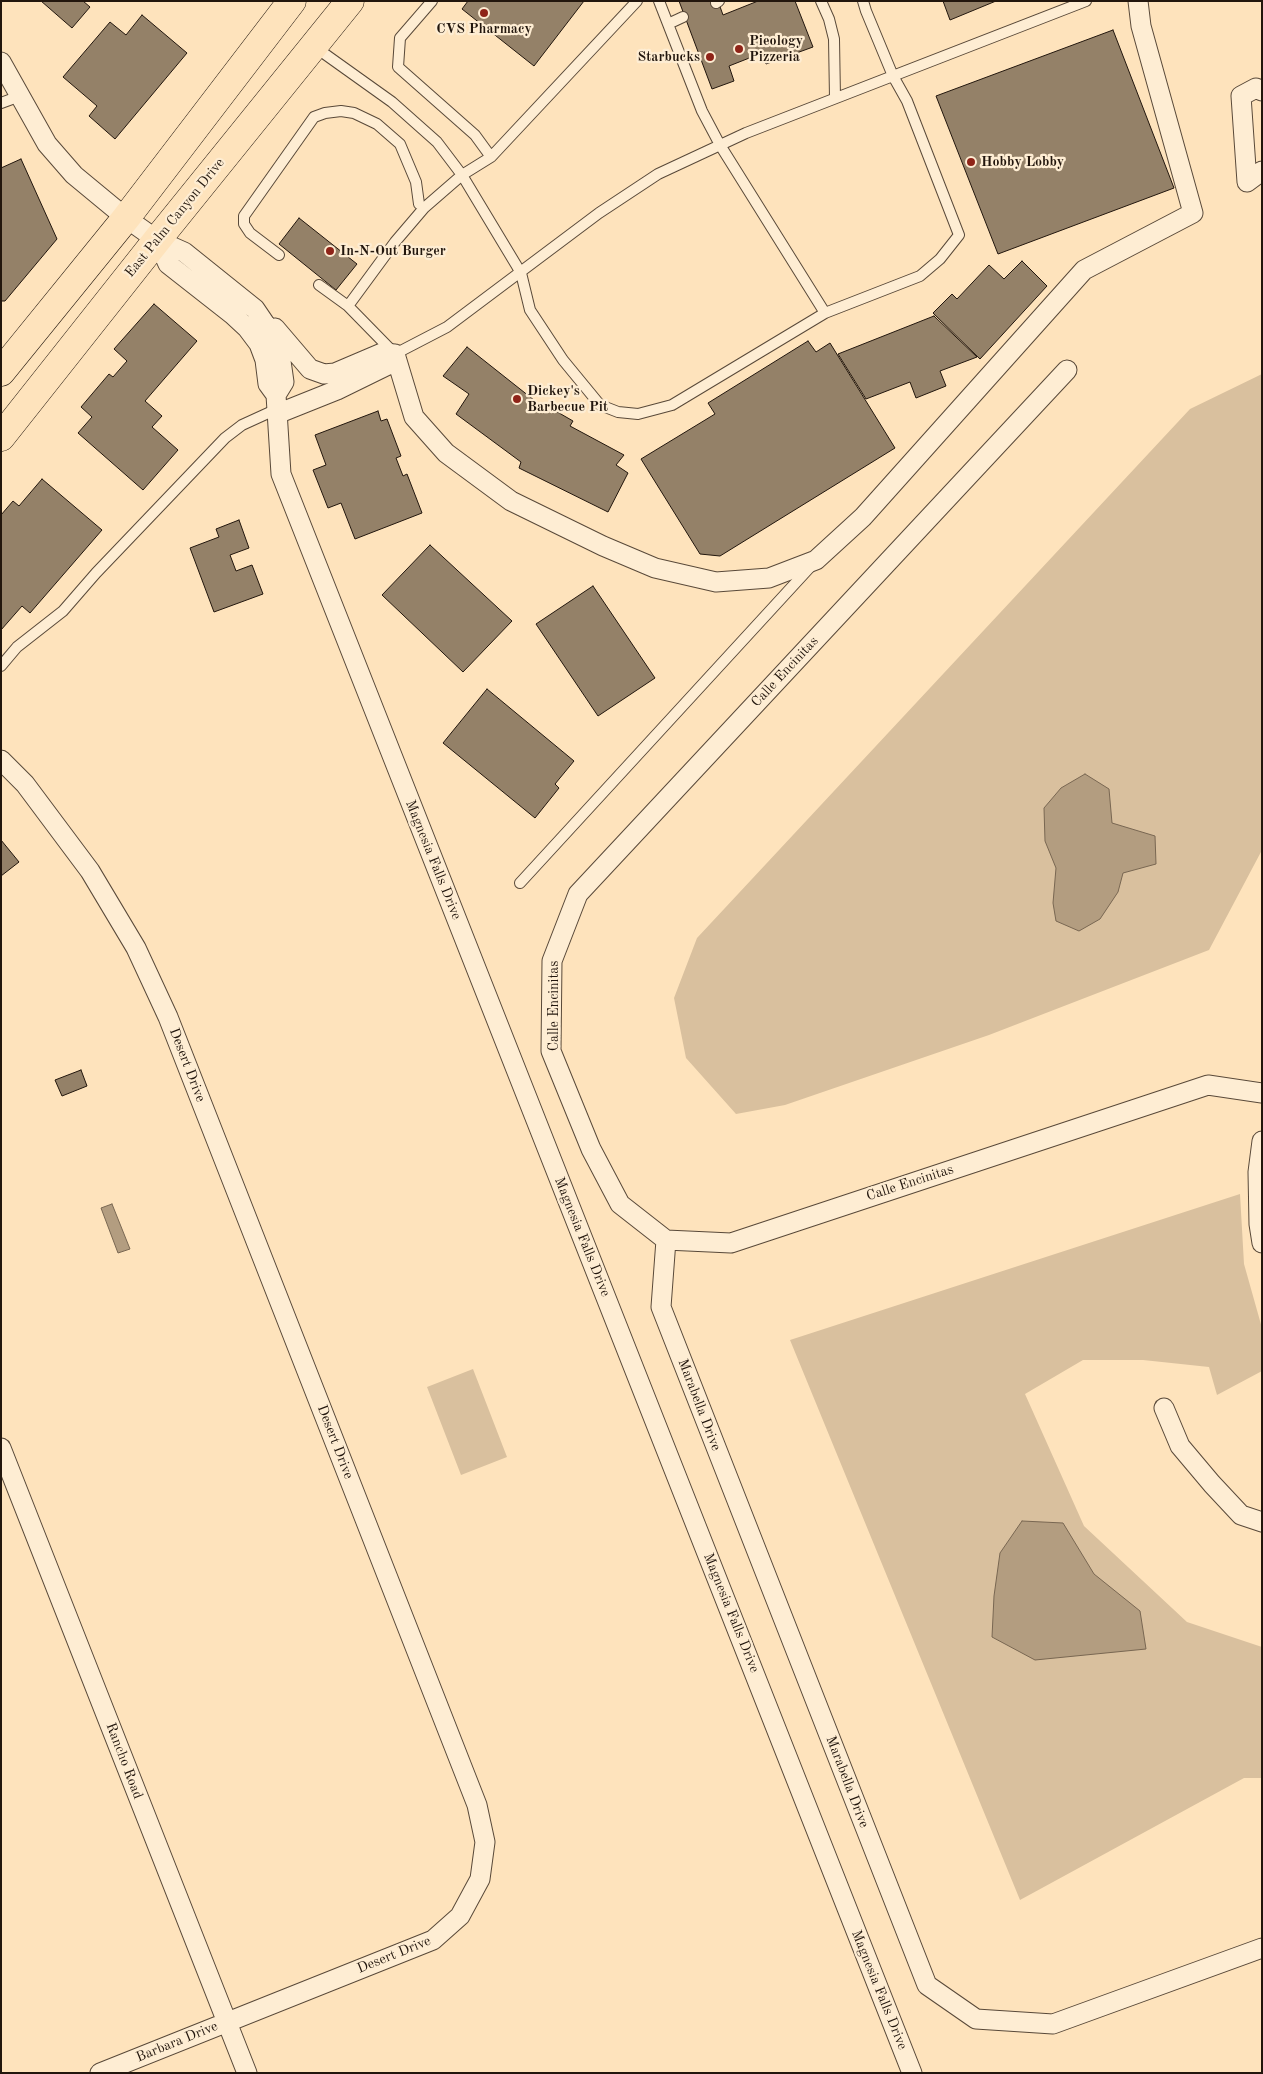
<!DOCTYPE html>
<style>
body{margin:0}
#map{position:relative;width:1263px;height:2074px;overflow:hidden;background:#fee3bc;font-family:"Old Standard TT",serif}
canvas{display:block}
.frame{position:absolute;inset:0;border:2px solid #22160d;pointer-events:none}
</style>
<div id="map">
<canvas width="1263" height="2074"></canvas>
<div class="frame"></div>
</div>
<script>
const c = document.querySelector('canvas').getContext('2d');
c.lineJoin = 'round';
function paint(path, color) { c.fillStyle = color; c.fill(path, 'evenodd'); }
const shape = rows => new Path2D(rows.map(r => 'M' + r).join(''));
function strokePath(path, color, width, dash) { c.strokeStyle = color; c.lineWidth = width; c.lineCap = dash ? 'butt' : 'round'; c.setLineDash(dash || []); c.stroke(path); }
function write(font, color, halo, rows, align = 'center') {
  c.font = font + ' "Old Standard TT",serif'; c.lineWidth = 4.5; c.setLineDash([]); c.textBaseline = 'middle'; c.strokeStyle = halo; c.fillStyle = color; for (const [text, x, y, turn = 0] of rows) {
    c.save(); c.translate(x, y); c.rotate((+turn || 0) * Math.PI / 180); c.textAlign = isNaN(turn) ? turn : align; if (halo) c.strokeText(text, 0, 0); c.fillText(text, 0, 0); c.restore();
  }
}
paint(shape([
 [1262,374,1262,850,1209,950,989,1035,785,1105,736,1114,686,1058,674,998,697,938,1190,409],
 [1240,1194,1244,1264,1262,1328,1262,1371,1217,1395,1209,1367,1143,1360,1083,1360,1025,1394,1084,1526,1187,1622,1262,1647,1262,1778,1244,1778,1020,1900,790,1340],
 [473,1369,507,1457,461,1475,427,1387]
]), '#d9c09e');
const water = shape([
 [1085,774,1109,789,1112,823,1155,836,1156,864,1123,873,1118,892,1100,919,1079,931,1056,921,1053,903,1056,868,1045,841,1044,808,1061,788,1085,774],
 [112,1204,130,1249,118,1253,101,1208,112,1204],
 [1022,1521,1063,1523,1094,1574,1140,1611,1146,1649,1035,1660,992,1637,994,1596,1000,1553,1022,1521]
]);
paint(water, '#b39d80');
strokePath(water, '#796752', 1);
const building = shape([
 [41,1,83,1,90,7,72,28,41,1],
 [468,1,584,1,534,66,462,9,468,1],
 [679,1,718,1,723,15,758,1,795,1,813,47,766,64,762,53,729,66,734,81,712,89,679,1],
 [943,1,996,1,950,20,943,1],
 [142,15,187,53,115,139,89,116,97,106,63,77,110,22,126,35,142,15],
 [1113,30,1174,188,998,254,936,96,1113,30],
 [21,159,57,239,5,301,1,301,1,168,21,159],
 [299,218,357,264,336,290,279,244,299,218],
 [1022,261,1047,286,980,359,933,313,952,294,957,299,989,265,1004,279,1022,261],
 [154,304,197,341,145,401,162,416,152,427,178,450,143,490,78,433,92,417,81,407,109,374,113,377,127,361,114,349,154,304],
 [934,316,977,357,940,371,946,386,916,398,910,382,866,399,838,354,934,316],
 [808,341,816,352,830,343,895,448,720,556,700,554,641,459,715,414,708,403,808,341],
 [467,347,544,408,547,406,573,421,570,426,624,455,616,465,628,473,608,512,519,468,521,462,456,414,469,394,443,376,467,347],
 [378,411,381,421,387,419,401,456,396,458,403,476,407,474,422,513,355,539,341,503,328,508,313,470,326,465,315,435,378,411],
 [42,479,102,530,30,613,22,606,1,630,1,515,13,501,19,506,42,479],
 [239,520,249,548,230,555,236,571,252,565,263,594,214,612,190,548,219,537,216,529,239,520],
 [430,545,512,621,463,672,382,595,430,545],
 [593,586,655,678,598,716,536,624,593,586],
 [487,689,574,761,555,784,559,788,535,818,443,743,487,689],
 [1,840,19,862,1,876,1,840],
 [81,1070,87,1086,62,1096,55,1080,81,1070]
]);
paint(building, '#948168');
strokePath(building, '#22160d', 1);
const lane = shape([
 [432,1,400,38,398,67,475,135,491,157],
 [637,1,491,157,462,175,424,208,395,242,348,306,395,354,447,327,599,213,658,174,746,133,1086,1],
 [659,1,702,111,720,145,825,313],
 [821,1,829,19,834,39,835,98],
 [716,3,719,1],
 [668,24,683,17],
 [315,47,392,102,437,142,462,175,521,273,530,310,563,360,600,405,618,412,638,414,672,405,825,313,920,276,940,259,959,235,907,101,893,76,866,11,863,1],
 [1,103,20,96],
 [279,255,250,233,244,224,244,216,314,117,325,113,341,111,354,113,377,124,400,144,416,182,419,204],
 [319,285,348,306],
 [1,666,17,647,63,611,96,573,225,438,242,425,277,409],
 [520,883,812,565]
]);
const street = shape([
 [1,62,47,144,74,175,126,218,157,240,184,252,255,309,274,337,280,354,284,382,276,395],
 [1262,91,1256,88,1241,96,1247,182,1262,171],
 [157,240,168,264,233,315,247,328,259,344,265,360,268,384,276,395,281,474,912,2073],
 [275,328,310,369,324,374,335,373,382,353,395,354],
 [395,354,414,417,446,453,511,501,603,546,655,568,716,582,769,578,816,560,863,517,1084,270,1193,213,1141,26,1138,1],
 [1067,370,578,894,552,961,551,1051,591,1149,620,1204,666,1240,731,1243,1208,1085,1262,1093],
 [277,414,337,390,388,365,395,354],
 [1,760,25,784,90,871,136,948,168,1017,477,1805,485,1842,480,1879,460,1916,433,1940,100,2073],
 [1262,1141,1258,1172,1259,1224,1262,1243],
 [666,1240,661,1307,927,1985,976,2019,1053,2024,1262,1948],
 [1164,1408,1180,1446,1212,1484,1241,1515,1262,1522],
 [1,1448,247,2073]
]);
const primary = shape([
 [1,372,126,218,292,1],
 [1,437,157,240,350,1]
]);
strokePath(lane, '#594939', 12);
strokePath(street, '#594939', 21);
strokePath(primary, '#22160d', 29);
strokePath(lane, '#feedd3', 10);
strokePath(street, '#feedd3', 19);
strokePath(primary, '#fee3bc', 28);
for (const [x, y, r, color] of [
 [484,13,5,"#8f2418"],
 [739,49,5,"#8f2418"],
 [710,57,5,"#8f2418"],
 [971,162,5,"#8f2418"],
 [330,251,5,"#8f2418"],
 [517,399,5,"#8f2418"]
]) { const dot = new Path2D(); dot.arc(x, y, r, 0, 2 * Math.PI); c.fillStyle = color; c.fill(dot); strokePath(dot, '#feedd3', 2); }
write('bold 14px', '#22160d', '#feedd3', [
 ["CVS Pharmacy",484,29,"center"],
 ["Pieology",749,41],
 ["Pizzeria",749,57],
 ["Starbucks",700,57,"right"],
 ["Hobby Lobby",981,162],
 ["In-N-Out Burger",340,251],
 ["Dickey's",527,391],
 ["Barbecue Pit",527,407]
], 'left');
write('14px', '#22160d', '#feedd3', [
 ["East Palm Canyon Drive",175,218,-51],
 ["Calle Encinitas",785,672,-47],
 ["Magnesia Falls Drive",433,860,68],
 ["Calle Encinitas",554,1006,-90],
 ["Desert Drive",187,1065,69],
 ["Calle Encinitas",910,1183,-18],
 ["Magnesia Falls Drive",582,1237,68],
 ["Marabella Drive",699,1405,69],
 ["Desert Drive",335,1442,69],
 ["Magnesia Falls Drive",731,1613,68],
 ["Rancho Road",124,1761,69],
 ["Marabella Drive",847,1782,69],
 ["Desert Drive",394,1955,-22],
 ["Magnesia Falls Drive",879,1990,68],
 ["Barbara Drive",177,2042,-22]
]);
</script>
